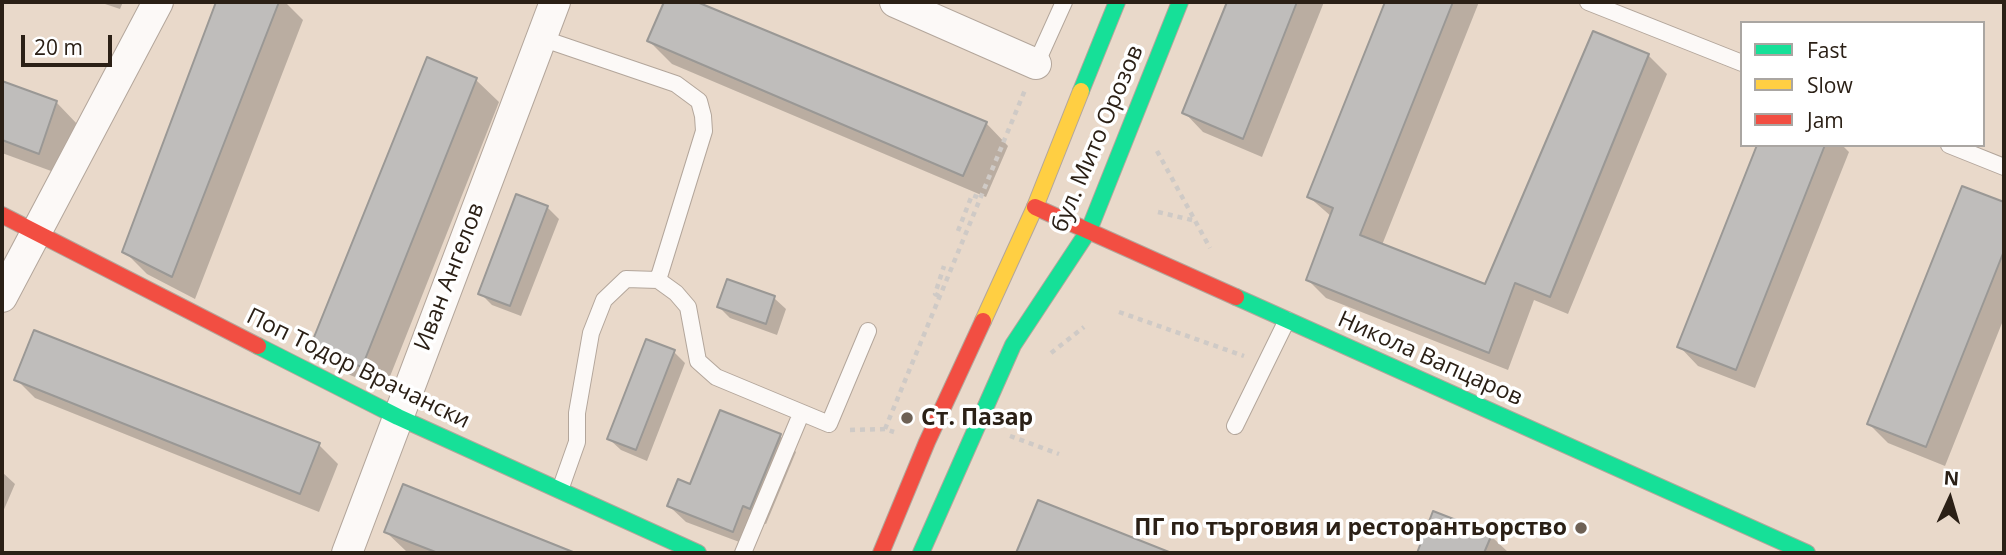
<!DOCTYPE html>
<meta charset="utf-8">
<style>
body{margin:0}
#map{position:relative;width:2006px;height:555px;overflow:hidden;background:#e9d9ca;font-family:"Open Sans",sans-serif}
canvas{display:block}
.frame{position:absolute;inset:0;border:4px solid #2b2016;pointer-events:none}
.legend{position:absolute;left:1740px;top:21px;width:245px;height:126px;box-sizing:border-box;background:#fff;border:2px solid #aaa6a2;margin:0;padding:9px 12px;list-style:none;font-size:21px;color:#2b2016}
.legend li{display:flex;align-items:center;gap:14px;height:35px}
.legend b{width:35px;border:2px solid #aaa6a2}
.north{position:absolute;left:1915px;top:464px;width:70px;height:70px;-webkit-text-stroke:5px #fff;paint-order:stroke;rotate:4deg;font-size:19px;font-weight:700;line-height:28px;text-align:center;color:#2b2016}
.north::after{content:'';display:block;margin:auto;width:24px;height:32px;background:#2b2016;clip-path:polygon(50% 0,100% 100%,50% 72%,0 100%)}
.scale{position:absolute;left:21px;top:35px;width:91px;height:32px;box-sizing:border-box;border:4px solid #2b2016;border-top:0;padding-left:9px;font-size:21px;line-height:24px;white-space:nowrap;color:#2b2016;-webkit-text-stroke:5px #fff;paint-order:stroke}
</style>
<div id="map">
<canvas width="2006" height="555"></canvas>
<div class="frame"></div>
<ul class="legend">
<li><b style="height:9px;background:#16e098"></b>Fast</li>
<li><b style="height:9px;background:#ffcf43"></b>Slow</li>
<li><b style="height:9px;background:#f24e42"></b>Jam</li>
</ul>
<div class="north">N</div>
<div class="scale">20 m</div>
</div>
<script>
const c = document.querySelector('canvas').getContext('2d');
c.lineJoin = 'round';
function paint(path, color) { c.fillStyle = color; c.fill(path, 'evenodd'); }
const shape = rows => new Path2D(rows.map(r => 'M' + r).join(''));
function strokePath(path, color, width, dash) { c.strokeStyle = color; c.lineWidth = width; c.lineCap = dash ? 'butt' : 'round'; c.setLineDash(dash || []); c.stroke(path); }
function write(font, color, halo, rows, align = 'center') {
  c.font = font + ' "Open Sans",sans-serif'; c.lineWidth = 7; c.setLineDash([]); c.textBaseline = 'middle'; c.strokeStyle = halo; c.fillStyle = color; for (const [text, x, y, turn = 0] of rows) {
    c.save(); c.translate(x, y); c.rotate((+turn || 0) * Math.PI / 180); c.textAlign = isNaN(turn) ? turn : align; if (halo) c.strokeText(text, 0, 0); c.fillText(text, 0, 0); c.restore();
  }
}
paint(shape([
 [99,2,123,2,120,9],
 [218,2,285,2,303,20,195,299,147,274,124,251],
 [666,2,692,2,986,123,1008,146,986,197,672,64,649,41],
 [1229,2,1324,2,1262,157,1203,132,1184,112],
 [1387,2,1479,2,1382,245,1486,286,1648,55,1667,74,1568,314,1534,300,1508,370,1326,298,1308,280,1332,217,1309,197],
 [476,80,499,102,385,389,335,369,312,346],
 [2,83,57,103,79,126,62,175,2,153],
 [1759,145,1842,145,1849,152,1755,388,1698,366,1679,346],
 [1963,188,2004,204,2004,318,1945,466,1888,443,1869,424],
 [547,207,559,219,521,316,492,305,480,293],
 [774,298,786,309,777,335,730,318,719,307],
 [674,352,685,363,647,461,621,450,609,439],
 [16,379,319,445,338,464,319,512,35,398],
 [780,436,796,452,766,524,759,521,750,546,686,522,669,506,691,486],
 [2,472,15,484,2,514],
 [404,486,571,553,412,553,406,551,386,532],
 [1039,502,1167,553,1018,553],
 [1434,513,1491,536,1509,553,1418,553]
]), '#0003');
const building = shape([
 [216,2,279,2,172,277,122,252,216,2],
 [664,2,697,2,987,122,963,176,647,41,664,2],
 [1227,2,1297,2,1243,139,1182,113,1227,2],
 [1385,2,1453,2,1360,235,1485,284,1593,31,1649,54,1550,297,1515,283,1489,353,1306,280,1333,208,1307,197,1385,2],
 [427,57,477,78,362,367,310,347,427,57],
 [2,81,57,101,39,154,2,140,2,81],
 [1757,145,1825,145,1736,370,1677,347,1757,145],
 [1962,186,2004,202,2004,251,1926,447,1867,424,1962,186],
 [516,194,548,206,510,306,478,294,516,194],
 [727,279,775,296,766,324,717,307,727,279],
 [34,330,320,443,300,494,14,380,34,330],
 [646,339,675,350,636,450,607,439,646,339],
 [720,410,781,434,750,509,743,506,733,532,667,506,678,479,690,484,720,410],
 [403,484,573,552,572,553,438,553,384,532,403,484],
 [1038,500,1169,552,1168,553,1016,553,1038,500],
 [1433,511,1492,534,1484,553,1417,553,1433,511]
]);
paint(building, '#bfbdbb');
strokePath(building, '#9a9895', 2);
const lane = shape([
 [1588,2,1742,63],
 [541,38,676,84,699,101,703,116,704,131,658,280],
 [1036,64,1064,2],
 [1949,145,2004,167],
 [1235,426,1287,320],
 [560,490,577,442,577,413,591,333,604,300,626,279,658,280,676,293,688,307,698,361,716,377,829,424,868,331],
 [743,553,801,414]
]);
const street = shape([
 [895,2,1036,64],
 [2,297,158,2],
 [347,553,555,2]
]);
const fast = shape([
 [1081,91,1117,2],
 [1236,297,1807,553],
 [258,346,398,417,698,553],
 [921,553,1013,345,1089,230,1180,2]
]);
const slow = shape([
 [983,321,1035,207,1081,91]
]);
const jam = shape([
 [1035,207,1236,297],
 [2,215,258,346],
 [881,553,927,442,983,321]
]);
strokePath(lane, '#b3a69b', 18);
strokePath(street, '#b3a69b', 32);
strokePath(fast, '#b3a69b', 18);
strokePath(slow, '#b3a69b', 18);
strokePath(jam, '#b3a69b', 18);
strokePath(shape([
 [1157,151,1210,248],
 [1158,212,1196,221],
 [958,231,972,195,980,198],
 [939,296,935,294,944,266],
 [1119,312,1244,356],
 [1051,353,1084,327],
 [885,429,1025,90],
 [850,430,885,429,894,432],
 [1010,436,1059,454]
]), '#cfcac6', 4.5, [5, 5]);
strokePath(lane, '#fcf9f7', 16);
strokePath(street, '#fcf9f7', 30);
strokePath(fast, '#16e098', 16);
strokePath(slow, '#ffcf43', 16);
strokePath(jam, '#f24e42', 16);
for (const [x, y, r, color] of [
 [907,418,7,"#6e6155"],
 [1581,528,7,"#6e6155"]
]) { const dot = new Path2D(); dot.arc(x, y, r, 0, 2 * Math.PI); c.fillStyle = color; c.fill(dot); strokePath(dot, '#fff', 2.5); }
write('23px', '#2b2016', '#fff', [
 ["бул. Мито Орозов",1098,139,-67],
 ["Иван Ангелов",450,277,-69],
 ["Никола Вапцаров",1430,359,24],
 ["Поп Тодор Врачански",358,369,26]
]);
write('bold 23px', '#2b2016', '#fff', [
 ["Ст. Пазар",921,418],
 ["ПГ по търговия и ресторантьорство",1567,528,"right"]
], 'left');
</script>
